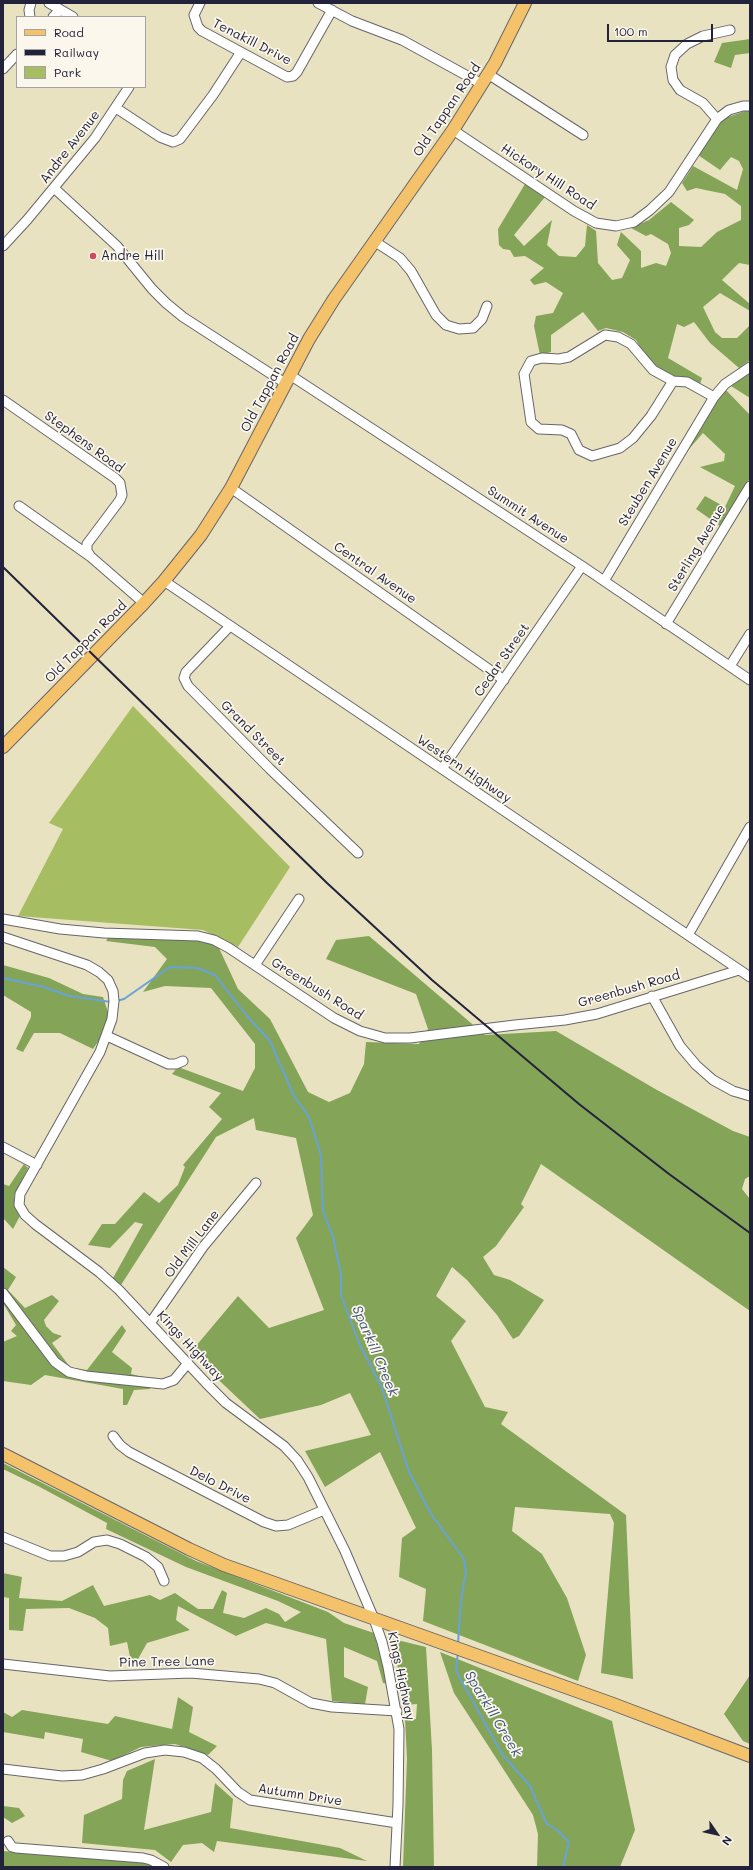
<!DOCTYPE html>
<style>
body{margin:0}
#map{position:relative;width:753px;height:1870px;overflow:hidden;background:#e8e2c1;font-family:Mali,sans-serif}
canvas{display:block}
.frame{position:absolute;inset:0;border:4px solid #22223b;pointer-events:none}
.legend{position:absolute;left:16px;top:16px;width:130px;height:72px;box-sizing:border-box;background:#fbf7ec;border:1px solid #a4a2a5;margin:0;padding:5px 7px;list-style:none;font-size:12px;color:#22223b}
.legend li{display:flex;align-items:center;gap:8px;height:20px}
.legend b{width:20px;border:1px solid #a4a2a5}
.north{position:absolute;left:697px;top:1814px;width:40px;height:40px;-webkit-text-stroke:3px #fbf7ec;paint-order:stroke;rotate:124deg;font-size:11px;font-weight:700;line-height:16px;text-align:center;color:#22223b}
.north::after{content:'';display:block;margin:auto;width:14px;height:18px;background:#22223b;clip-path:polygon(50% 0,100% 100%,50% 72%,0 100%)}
.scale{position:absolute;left:607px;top:24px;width:106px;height:18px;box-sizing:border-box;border:2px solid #22223b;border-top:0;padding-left:5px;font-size:12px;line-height:14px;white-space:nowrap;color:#22223b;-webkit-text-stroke:3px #fbf7ec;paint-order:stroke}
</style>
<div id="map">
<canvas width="753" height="1870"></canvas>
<div class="frame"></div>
<ul class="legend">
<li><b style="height:5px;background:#f4c26a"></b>Road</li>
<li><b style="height:5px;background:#22223b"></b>Railway</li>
<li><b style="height:11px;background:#a6bd62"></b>Park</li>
</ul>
<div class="north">N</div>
<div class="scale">100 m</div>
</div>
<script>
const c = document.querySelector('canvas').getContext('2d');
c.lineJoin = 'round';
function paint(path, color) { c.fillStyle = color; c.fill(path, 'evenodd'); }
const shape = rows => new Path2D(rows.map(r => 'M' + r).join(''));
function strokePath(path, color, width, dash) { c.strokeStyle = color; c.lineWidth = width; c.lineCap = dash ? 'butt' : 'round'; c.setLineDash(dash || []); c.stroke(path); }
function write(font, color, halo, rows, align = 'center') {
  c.font = font + ' Mali,sans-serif'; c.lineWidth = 3.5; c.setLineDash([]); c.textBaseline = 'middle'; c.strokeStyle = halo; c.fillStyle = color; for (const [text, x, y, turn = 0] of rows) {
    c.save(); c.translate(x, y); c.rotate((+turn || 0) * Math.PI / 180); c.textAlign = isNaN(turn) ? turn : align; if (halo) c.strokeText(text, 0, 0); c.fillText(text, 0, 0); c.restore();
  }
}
paint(shape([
 [133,706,290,867,238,947,203,930,18,916,63,829,49,823]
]), '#a6bd62');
paint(shape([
 [750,39,750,53,735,55,731,68,714,62,722,43],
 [748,110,750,110,750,265,739,263,722,280,750,304,750,311,720,293,703,307,715,332,722,338,737,338,750,325,750,360,739,368,710,343,694,322,684,327,677,324,668,358,702,378,700,384,673,377,654,366,645,356,636,340,623,332,606,328,598,331,583,312,551,335,551,352,540,355,534,326,536,316,553,313,563,293,546,282,534,285,530,280,544,268,525,256,514,257,510,250,503,249,499,245,498,229,525,184,545,197,514,235,524,246,552,220,547,245,559,256,576,257,585,246,587,225,596,231,598,263,612,280,622,278,630,260,617,245,621,232,641,251,641,268,656,263,666,266,671,253,668,244,651,234,646,236,631,228,649,220,671,202,694,220,689,225,679,228,679,246,701,247,717,232,741,220,741,206,725,194,696,188,687,191,682,183,693,166,737,190,743,169,739,161,731,157,720,170,698,155,714,128,728,117],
 [750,371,750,398,731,386,737,380],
 [725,389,750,415,750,478,720,526,696,509,705,496,725,507,735,486,700,467,724,461,725,454,703,433,689,449,688,447],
 [110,935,196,939,218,946,238,989,270,1019,308,1092,329,1102,350,1093,364,1064,366,1042,419,1044,428,1029,416,994,326,959,336,940,369,936,485,1035,556,1031,657,1090,733,1131,750,1137,750,1176,745,1179,742,1189,750,1199,750,1311,541,1164,521,1204,524,1207,496,1246,483,1257,494,1275,510,1280,544,1300,519,1336,513,1339,497,1315,467,1280,452,1267,436,1296,466,1321,451,1341,485,1407,508,1412,501,1424,626,1515,633,1679,601,1673,614,1523,610,1514,515,1507,512,1531,542,1554,567,1598,586,1655,578,1681,423,1621,426,1589,399,1577,402,1538,416,1528,380,1452,325,1487,305,1451,371,1435,350,1393,321,1405,260,1419,190,1353,238,1296,269,1328,324,1310,296,1238,313,1215,296,1138,256,1130,254,1118,216,1137,121,1285,113,1278,143,1224,135,1222,110,1248,88,1245,102,1224,115,1224,144,1192,159,1203,178,1185,185,1167,183,1165,222,1119,209,1107,221,1093,172,1074,178,1067,243,1091,255,1068,255,1044,211,988,165,986,143,992,167,959,155,947,106,941],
 [3,965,49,978,83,994,103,997,109,1015,102,1036,93,1049,60,1033,34,1033,23,1052,16,1049,31,1017,31,1012,3,995],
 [24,1164,28,1168,14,1196,15,1208,20,1216,13,1229,3,1218,3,1184,9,1186],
 [3,1267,16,1277,8,1290,25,1308,52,1295,59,1301,44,1320,46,1326,53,1333,62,1336,52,1343,70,1367,87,1370,122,1325,126,1331,112,1352,132,1368,131,1374,152,1379,150,1389,134,1390,127,1405,123,1405,123,1389,45,1375,31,1385,3,1381,3,1342,17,1336,11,1331,16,1325,3,1303],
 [3,1463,196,1561,328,1612,344,1623,374,1633,388,1684,383,1683,377,1661,344,1647,344,1677,368,1687,365,1704,332,1701,326,1639,266,1623,236,1636,178,1606,176,1620,190,1630,147,1643,138,1659,131,1662,127,1642,110,1646,108,1628,95,1618,69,1608,26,1609,23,1631,9,1630,9,1598,3,1597,3,1573,22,1577,19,1598,62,1601,93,1585,104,1606,150,1595,160,1600,175,1593,198,1609,213,1609,222,1590,227,1593,223,1613,244,1618,266,1608,279,1614,285,1622,301,1612,278,1601,186,1567,106,1529,107,1523,38,1486,3,1469],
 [393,1639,426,1647,432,1750,434,1867,403,1867,407,1759,405,1719,416,1719,417,1704,404,1705],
 [440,1652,612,1721,635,1830,620,1867,537,1867,538,1834,533,1815,454,1693],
 [750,1675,750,1744,743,1741,724,1714],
 [178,1697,193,1707,189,1732,217,1746,208,1755,175,1744,141,1747,112,1761,81,1752,83,1739,45,1732,44,1739,3,1732,3,1712,12,1717,22,1710,108,1724,115,1716,172,1729],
 [155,1759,144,1830,211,1812,215,1783,233,1799,230,1828,340,1848,367,1861,217,1841,214,1852,202,1843,183,1845,171,1862,155,1850,82,1843,84,1815,122,1799,123,1780,127,1771],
 [3,1806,19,1808,25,1816,12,1823,3,1817],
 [3,1851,148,1863,156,1867,3,1867]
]), '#84a458');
strokePath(shape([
 [3,978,44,987,69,996,111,1002],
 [116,1001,124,999,170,967,197,968,215,975,247,1016,270,1041,294,1096,309,1117,321,1156,323,1211,333,1237,341,1274,341,1295,359,1343,382,1388,409,1472,431,1514,464,1559,466,1572,461,1599,458,1644],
 [458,1652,456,1671,502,1754,530,1786,547,1824,558,1831,569,1842,563,1867]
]), '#67a3d8', 2);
const minor = shape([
 [49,3,73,17],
 [200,3,194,15,198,27,202,31,287,77,293,76,297,72,332,10],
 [318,3,352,21,402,40,482,84],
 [30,17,29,10,31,3],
 [53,17,60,10],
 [3,69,17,54],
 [488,74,583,135],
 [116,108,160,137,173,142,180,139,213,95,241,52],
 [717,119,703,103,680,90,673,80,671,67,675,55,687,44,703,36,730,30],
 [453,130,574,211,596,223,616,226,634,222,650,210,669,192,717,119,729,110,743,106,750,106],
 [54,188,117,246,152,289,166,303,183,317,285,383],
 [374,241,400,258,411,271,436,315,446,325,459,329,473,328,482,319,487,306],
 [3,246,27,220,95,138,129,87],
 [290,375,582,566,750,680],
 [673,381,651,416,633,438,620,448,592,456,579,450,571,434,562,430,539,429,531,422,524,374,531,361,542,358,559,359,569,357,605,335,618,337,631,344,653,370,673,381,687,382,714,397],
 [3,400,115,478,120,483,122,495,120,500,87,544,87,551,91,557,144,603],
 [231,488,504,680],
 [19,506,91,557],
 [164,581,750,977],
 [604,581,714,397,725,384,750,367],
 [666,624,750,486],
 [230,626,186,672,184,678,188,686,270,769,358,853],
 [730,666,750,634],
 [442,769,582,566],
 [3,919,60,929,104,933,198,936,214,940,229,948,334,1018,360,1031,385,1038,410,1038,515,1025,565,1020,597,1014,739,970],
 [688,935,750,827],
 [3,937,87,965,99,972,108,980,113,991,114,1001,112,1019,100,1052,20,1194,19,1205,25,1215,35,1224,99,1272,119,1290,207,1384,226,1403,284,1446,297,1460,308,1477,345,1551,374,1619,382,1642,388,1667,399,1729,398,1805,395,1867],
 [255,965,299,899],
 [652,996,680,1046,696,1065,713,1080,733,1091,750,1096],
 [107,1036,168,1064,176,1064,183,1061],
 [3,1147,37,1165],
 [3,1293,55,1362,69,1372,86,1376,163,1384,174,1380,188,1363],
 [151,1322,203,1247,256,1183],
 [113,1436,120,1445,129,1452,264,1522,276,1526,288,1525,324,1510],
 [3,1537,50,1556,64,1556,78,1552,94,1542,107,1540,120,1544,146,1557,158,1567,164,1581],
 [3,1664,110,1676,191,1673,259,1679,275,1683,311,1703,332,1707,397,1711],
 [3,1769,62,1776,82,1775,103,1769,145,1753,165,1750,184,1752,202,1758,216,1769,238,1792,250,1800,397,1823],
 [8,1841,12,1847,16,1848,143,1858,151,1860,164,1867]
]);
const major = shape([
 [3,747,144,603,164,581,201,535,231,488,309,339,334,299,453,130,495,63,525,3],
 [3,1454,189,1549,224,1565,613,1704,750,1756]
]);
strokePath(minor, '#67656a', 11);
strokePath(major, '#67656a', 14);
strokePath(minor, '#fff', 9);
strokePath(major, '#f4c26a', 12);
strokePath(shape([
 [3,567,327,883,432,980,579,1104,669,1174,750,1233]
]), '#22223b', 2);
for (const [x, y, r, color] of [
 [93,256,4,"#d1495b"]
]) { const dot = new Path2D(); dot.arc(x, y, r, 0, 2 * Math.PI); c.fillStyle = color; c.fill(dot); strokePath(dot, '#fbf7ec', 1.5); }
write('13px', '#22223b', '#fbf7ec', [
 ["Tenakill Drive",252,42,27],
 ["Old Tappan Road",447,110,-56],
 ["Andre Avenue",70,147,-52],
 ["Hickory Hill Road",548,177,33],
 ["Old Tappan Road",270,383,-62],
 ["Stephens Road",84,442,36],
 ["Steuben Avenue",648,482,-59],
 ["Summit Avenue",528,515,33],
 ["Sterling Avenue",697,548,-59],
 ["Central Avenue",375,573,35],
 ["Old Tappan Road",86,642,-45],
 ["Cedar Street",502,660,-55],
 ["Grand Street",253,733,45],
 ["Western Highway",464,769,34],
 ["Greenbush Road",317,989,32],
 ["Greenbush Road",629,989,-16],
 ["Old Mill Lane",192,1244,-53],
 ["Kings Highway",190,1346,47],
 ["Delo Drive",220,1485,27],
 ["Pine Tree Lane",167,1662,-1],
 ["Kings Highway",401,1676,78],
 ["Autumn Drive",300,1795,9]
]);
write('13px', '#22223b', '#fbf7ec', [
 ["Andre Hill",101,256]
], 'left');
write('italic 14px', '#3e567a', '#fbf7ec', [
 ["Sparkill Creek",375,1351,67],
 ["Sparkill Creek",493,1714,59]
]);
</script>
